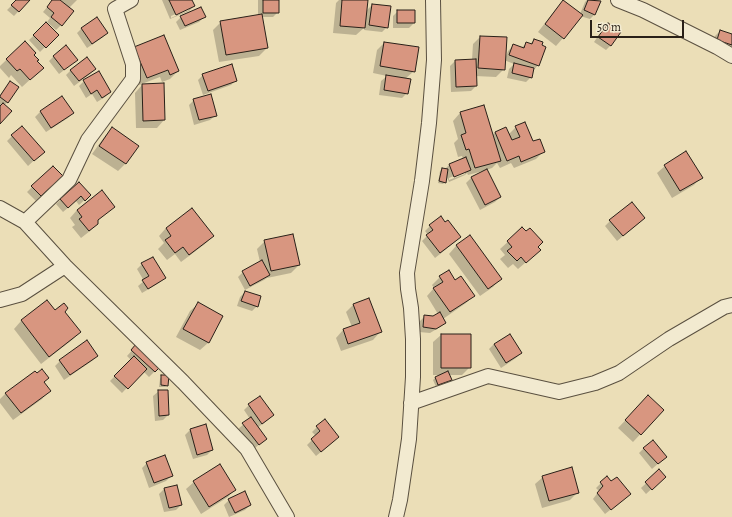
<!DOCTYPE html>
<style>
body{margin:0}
#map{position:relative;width:732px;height:517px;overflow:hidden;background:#ebdeb7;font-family:Alegreya,serif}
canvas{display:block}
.scale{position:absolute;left:590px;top:20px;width:94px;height:18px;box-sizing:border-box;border:2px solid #292018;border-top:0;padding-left:5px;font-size:12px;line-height:14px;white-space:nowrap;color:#292018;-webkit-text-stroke:3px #f2ead0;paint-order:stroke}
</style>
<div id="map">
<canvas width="732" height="517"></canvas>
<div class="scale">50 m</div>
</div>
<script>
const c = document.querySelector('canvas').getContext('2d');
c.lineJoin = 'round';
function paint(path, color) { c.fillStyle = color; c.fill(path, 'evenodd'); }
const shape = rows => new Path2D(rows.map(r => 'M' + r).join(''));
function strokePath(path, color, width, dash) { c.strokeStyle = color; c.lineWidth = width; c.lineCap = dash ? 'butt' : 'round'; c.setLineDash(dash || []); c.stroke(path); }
paint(shape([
 [17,0,29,0,14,16,7,10],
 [53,0,59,0,60,1,61,0,77,0,69,8,61,25,56,30,47,22,50,18,43,12],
 [162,0,191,0,194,6,189,11,170,19],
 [189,8,189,10,171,18,171,16],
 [258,0,278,0,278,12,273,17,261,17,267,48,259,56,219,62,213,30,221,22,258,16],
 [339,0,367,0,366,11,372,5,387,27,382,32,364,30,365,27,356,35,333,33,336,3],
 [587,0,596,0,600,1,595,14,590,19,580,16,563,38,556,46,538,32,556,9,564,1,580,14,585,2],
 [398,11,414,23,409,28,393,28,393,16],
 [182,16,204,17,199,22,180,30,176,22],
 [46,24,57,35,40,52,29,40],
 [608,24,611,45,606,50,594,42,603,29],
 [82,28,107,33,102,38,87,48,77,33],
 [720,31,732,35,732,47,728,50,712,45,715,36],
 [480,37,505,59,508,51,513,46,521,48,527,43,530,44,534,40,538,65,533,71,531,77,526,82,507,78,509,69,514,64,504,60,504,69,496,77,475,76,476,86,471,91,451,92,450,66,455,61,472,60,473,44],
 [25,42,36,61,35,75,22,87,11,75,9,78,0,68,0,66],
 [384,43,414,71,405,79,407,93,402,98,379,95,381,81,387,76,373,73,377,50],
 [135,48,178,71,170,79,162,82,160,77,139,85,127,55],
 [54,56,72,64,59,74,49,61],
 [95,69,90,74,74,86,66,75,71,70],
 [203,75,236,80,231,85,203,95,198,80],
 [84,81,110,92,105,97,97,102,92,94,86,98,79,86],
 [10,82,8,102,4,105,0,123,0,107,1,106,0,105,0,95],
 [142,85,164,120,157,128,136,128,135,93],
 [194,100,216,115,210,120,194,125,189,105],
 [40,112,73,113,68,118,46,132,35,117],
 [460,113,492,136,495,132,508,135,516,127,532,143,544,151,536,159,514,168,511,163,500,168,497,163,492,168,486,170,500,197,495,202,480,210,466,183,471,178,483,172,483,171,468,175,467,173,465,175,449,182,446,175,445,182,443,184,438,183,440,171,442,169,445,169,449,165,463,159,462,156,458,157,454,143,458,139,453,121],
 [465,171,465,174,449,180,449,178],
 [112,128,138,146,125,164,118,171,92,154,105,136],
 [12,136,43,152,28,166,7,141],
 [665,166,701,177,694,185,672,198,657,173],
 [56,181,36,201,27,192,32,187],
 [79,183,90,195,79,205,76,201,63,212,56,204],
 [113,207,97,221,97,223,90,231,81,238,72,227,75,225,70,218,77,210],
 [610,221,639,223,617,241,605,226],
 [430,226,460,237,455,242,435,258,422,241,428,235,425,231],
 [166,228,213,236,205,244,181,262,175,254,167,260,158,249,164,243,159,236],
 [522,229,537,247,532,257,518,269,513,264,508,268,500,259,505,255,500,249],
 [469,237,500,279,493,287,480,296,449,254,456,246],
 [265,241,299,265,291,273,267,278,264,280,245,290,238,277,243,272,260,262,257,249],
 [142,264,164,278,159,283,142,293,138,286,144,281,137,269],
 [449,271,455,281,473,296,466,303,443,319,445,322,440,327,430,333,419,332,420,321,425,316,433,317,438,314,427,296,434,288,432,285,440,277],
 [245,292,257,306,252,311,237,306,240,297],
 [47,301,55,311,64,312,80,332,72,340,41,364,14,329,21,321],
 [198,304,222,316,208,343,200,350,176,337,190,311],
 [354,304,380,332,373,340,341,351,336,338,343,330,352,327,346,312],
 [441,335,470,367,462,375,449,375,451,379,448,382,436,387,433,380,435,378,442,375,433,375,433,342],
 [87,342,97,356,92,361,64,380,55,366,60,361],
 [494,344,521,353,516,358,501,368,489,349],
 [136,346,159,367,149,377,143,371,122,393,110,381,131,360,127,356],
 [162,376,167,385,165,387,159,387,160,379],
 [43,383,49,391,42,399,13,420,0,403,0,399,6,393],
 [159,391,168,415,163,420,155,421,153,396],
 [641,404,663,410,633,442,618,428],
 [249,405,273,415,268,420,257,428,265,439,253,450,238,429,250,419,244,410],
 [205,425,212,450,207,455,193,459,185,435,190,430],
 [317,427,333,442,316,456,307,445,316,436,312,432],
 [644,448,661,461,652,469,639,453],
 [147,463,171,476,166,481,149,488,142,468],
 [659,471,659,482,646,494,641,488],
 [543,477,578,492,570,500,542,508,535,484],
 [194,482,235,489,228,497,201,514,186,489],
 [601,483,624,499,605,514,593,499,599,491,596,488],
 [164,489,181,505,176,510,164,512,159,494],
 [229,500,250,505,245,510,229,517,224,505]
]), '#0003');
const building = shape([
 [16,0,30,0,19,12,11,5,16,0],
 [52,0,60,0,74,11,62,26,51,17,54,13,47,7,52,0],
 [169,0,192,0,195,6,176,15,169,0],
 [263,0,279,0,279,13,263,13,263,0],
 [342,0,368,0,365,28,340,26,342,0],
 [563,0,583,15,564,39,545,24,563,0],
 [588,0,601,1,595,15,584,10,588,0],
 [372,4,391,6,388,28,369,25,372,4],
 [201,7,206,17,185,26,180,16,201,7],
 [397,10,415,10,415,23,397,23,397,10],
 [262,14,268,48,226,55,220,21,262,14],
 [97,17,108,33,92,44,81,28,97,17],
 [46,22,59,35,46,48,33,35,46,22],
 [608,23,621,32,611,46,598,37,608,23],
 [720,30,732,34,732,45,717,40,720,30],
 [164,35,179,71,170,75,168,70,147,78,134,47,164,35],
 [480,36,507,37,505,70,478,68,480,36],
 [534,39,543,42,542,45,546,47,539,66,509,55,513,44,524,48,526,42,532,44,534,39],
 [25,41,36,53,34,55,39,60,37,61,44,68,30,80,20,69,17,71,6,59,25,41],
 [384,42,419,47,415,72,380,66,384,42],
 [66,45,78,60,64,70,53,56,66,45],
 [87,57,96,69,79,81,70,70,87,57],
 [476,59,477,86,456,87,455,60,476,59],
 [514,63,534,68,532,78,512,73,514,63],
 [232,64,237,81,208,91,202,74,232,64],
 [99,71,111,92,102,98,97,90,91,94,83,80,99,71],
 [386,75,411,79,408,94,384,90,386,75],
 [10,81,19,87,8,103,0,97,0,96,10,81],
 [164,83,165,120,143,121,142,84,164,83],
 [211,94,217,116,199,120,193,99,211,94],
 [62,96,74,113,51,128,40,111,62,96],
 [3,103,12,111,0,124,0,106,3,103],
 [484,105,501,161,475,168,469,149,466,150,461,135,466,133,460,112,484,105],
 [525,122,533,141,540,139,545,152,521,162,519,156,507,161,495,132,506,127,512,140,520,137,515,126,525,122],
 [22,126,45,152,34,161,11,135,22,126],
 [112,127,139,146,126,164,99,146,112,127],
 [686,151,703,178,680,191,664,165,686,151],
 [466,157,471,170,454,177,449,164,466,157],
 [53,166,63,176,41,196,31,186,53,166],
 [442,168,448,169,446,183,439,181,442,168],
 [487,169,501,197,485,205,471,177,487,169],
 [79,182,91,195,85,201,81,196,68,208,60,199,79,182],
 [102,190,115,207,98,220,98,224,89,231,79,219,82,217,77,210,102,190],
 [632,202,645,218,623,236,609,220,632,202],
 [192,208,214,236,189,255,183,247,175,253,165,240,171,236,166,228,192,208],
 [441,216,445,222,448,220,461,237,440,253,426,235,433,230,429,225,441,216],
 [522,227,526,231,530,228,543,242,538,247,541,250,526,263,521,257,517,261,507,251,512,247,507,241,522,227],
 [293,234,300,265,271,271,264,240,293,234],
 [470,235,502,279,488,289,456,245,470,235],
 [153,257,166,278,148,289,142,280,149,276,141,263,153,257],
 [262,260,270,275,250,286,242,271,262,260],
 [449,270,455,280,461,276,475,296,450,312,433,288,443,282,439,276,449,270],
 [245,291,261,296,258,307,241,301,245,291],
 [369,298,382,332,348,344,343,329,360,323,353,304,369,298],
 [47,300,55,310,64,303,68,308,65,312,81,332,49,357,21,320,47,300],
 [198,302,223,316,209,343,183,329,198,302],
 [440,312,446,323,436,329,423,327,424,315,433,316,440,312],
 [441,334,471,334,471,368,441,368,441,334],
 [510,334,522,353,506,363,494,344,510,334],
 [87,340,98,356,70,375,59,360,87,340],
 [136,344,160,367,155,372,131,350,136,344],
 [134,356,147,369,128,389,114,376,134,356],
 [42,369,49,378,44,382,51,391,21,413,5,393,35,371,37,373,42,369],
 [448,371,452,380,438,385,435,377,448,371],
 [161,375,169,375,168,386,161,385,161,375],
 [158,390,168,390,169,415,159,416,158,390],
 [648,395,664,410,641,435,625,420,648,395],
 [260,396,274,415,262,424,248,404,260,396],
 [251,417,267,439,259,445,242,423,251,417],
 [325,419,339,437,321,452,311,439,320,431,316,426,325,419],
 [206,424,213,450,197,455,190,429,206,424],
 [653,440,667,457,658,464,643,448,653,440],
 [165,455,173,476,154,483,146,462,165,455],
 [220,464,236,490,209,507,193,481,220,464],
 [572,467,579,493,549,501,542,476,572,467],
 [659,469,666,477,652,490,645,482,659,469],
 [607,476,611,481,617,477,631,494,611,510,597,493,603,486,600,482,607,476],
 [177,485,182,505,169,508,164,488,177,485],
 [245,491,251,505,235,513,228,499,245,491]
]);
paint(building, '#d89680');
strokePath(building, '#292018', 1);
const street = shape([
 [618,0,643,10,717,47,732,56],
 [0,208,25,222,65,266,183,382,247,449,287,517],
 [25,222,69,180,88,140,133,79,133,64,115,9,131,0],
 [0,300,22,294,65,266],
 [411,403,488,376,559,392,595,383,619,373,669,339,724,307,732,305],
 [396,517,400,500,409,439,413,377,413,339,411,308,408,289,407,273,422,181,429,123,434,60,433,0]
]);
strokePath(street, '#5a5040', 16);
strokePath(street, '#f2ead0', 14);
</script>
